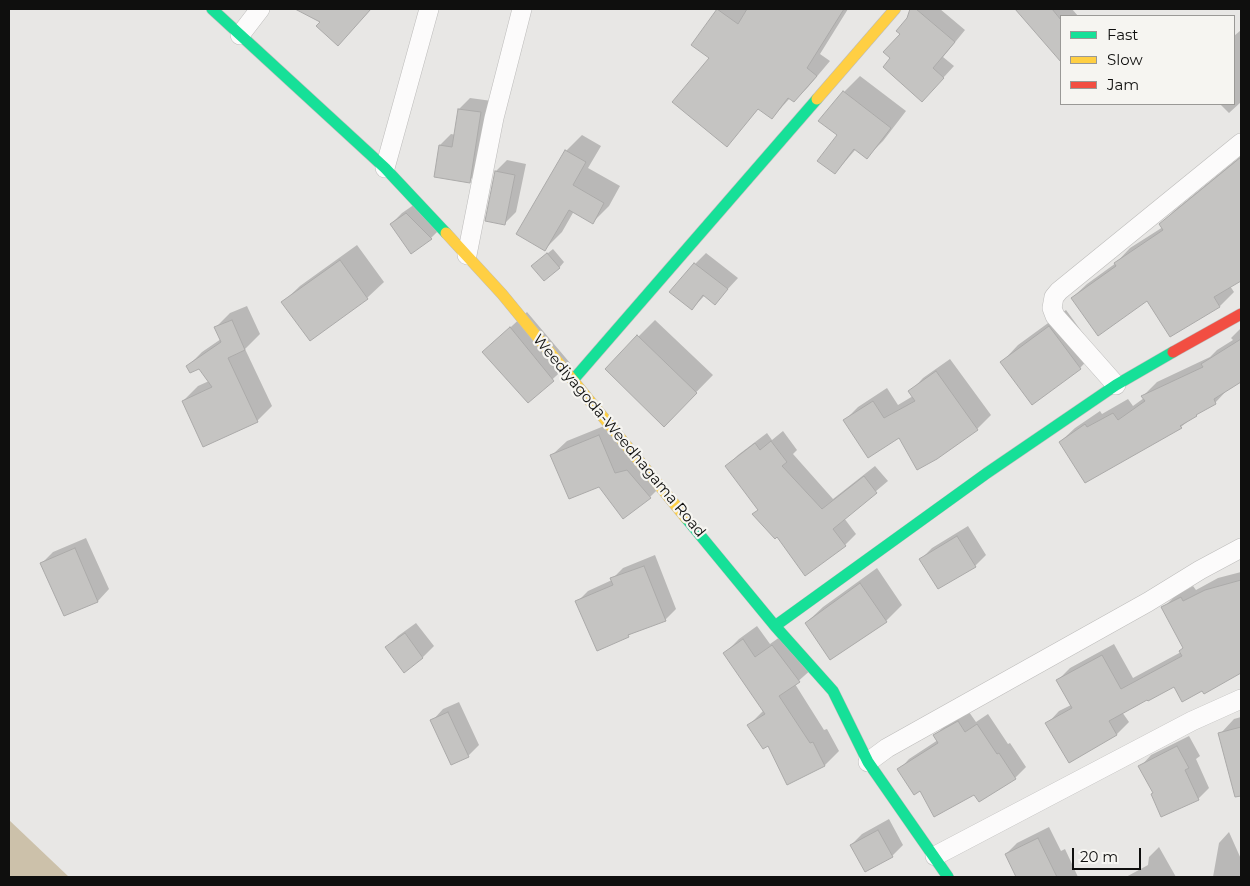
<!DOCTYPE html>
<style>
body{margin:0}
#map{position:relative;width:1250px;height:886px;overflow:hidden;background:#e8e7e5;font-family:Montserrat,sans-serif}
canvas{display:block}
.frame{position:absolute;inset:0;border:10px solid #0f0f0e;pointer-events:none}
.legend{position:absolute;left:1060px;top:15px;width:175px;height:90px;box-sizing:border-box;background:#f6f5f1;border:1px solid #9a9996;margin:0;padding:6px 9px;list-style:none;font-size:15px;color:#0f0f0e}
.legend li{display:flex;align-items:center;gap:10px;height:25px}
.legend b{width:25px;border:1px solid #9a9996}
.scale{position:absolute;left:1072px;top:848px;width:69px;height:22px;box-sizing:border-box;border:2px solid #0f0f0e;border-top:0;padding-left:6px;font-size:15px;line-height:18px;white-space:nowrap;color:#0f0f0e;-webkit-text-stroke:4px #f6f5f1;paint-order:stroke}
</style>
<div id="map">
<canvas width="1250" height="886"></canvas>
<div class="frame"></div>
<ul class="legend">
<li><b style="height:6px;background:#16e098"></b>Fast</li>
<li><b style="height:6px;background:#ffcf43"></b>Slow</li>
<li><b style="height:6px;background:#f24e42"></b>Jam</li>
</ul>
<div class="scale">20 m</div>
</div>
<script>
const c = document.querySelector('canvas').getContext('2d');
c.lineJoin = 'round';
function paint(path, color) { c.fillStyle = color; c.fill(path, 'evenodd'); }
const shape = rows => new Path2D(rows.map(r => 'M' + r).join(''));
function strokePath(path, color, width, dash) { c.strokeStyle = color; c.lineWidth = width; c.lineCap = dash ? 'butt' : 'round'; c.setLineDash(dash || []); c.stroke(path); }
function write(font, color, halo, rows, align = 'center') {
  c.font = font + ' Montserrat,sans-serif'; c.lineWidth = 4.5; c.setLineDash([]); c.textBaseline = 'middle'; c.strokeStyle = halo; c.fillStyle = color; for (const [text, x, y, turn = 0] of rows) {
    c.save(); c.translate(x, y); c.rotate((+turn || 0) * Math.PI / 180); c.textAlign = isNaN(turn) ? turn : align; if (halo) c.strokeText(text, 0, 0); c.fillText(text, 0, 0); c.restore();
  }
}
paint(shape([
 [9,820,69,877,9,877]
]), '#ccc1aa');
paint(shape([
 [297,9,371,9,349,33],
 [719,9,848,9,820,54,830,61,808,87,794,101,790,98,772,118,759,108,727,145,711,57,693,45],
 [912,9,940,9,965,30,943,57,954,66,933,89,892,58],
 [1017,9,1072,9,1078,16,1061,16,1061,52,1057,56],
 [1241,30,1241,102,1229,113,1220,104,1234,104,1234,36],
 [860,76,906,111,883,141,867,157,856,149,835,173,844,92],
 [470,98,492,101,480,170,469,181,435,176,440,145,451,134,456,135,459,109],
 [582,135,601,146,588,168,620,186,609,206,593,222,574,211,562,232,545,249,566,151],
 [1241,156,1241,279,1230,286,1234,292,1220,306,1171,335,1148,299,1072,298,1087,284,1116,263,1130,248,1163,227,1161,224,1175,210],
 [507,160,526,164,516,212,505,223,487,220,496,171],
 [418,202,442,227,431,238,391,224,402,213],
 [357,245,384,282,367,298,283,302,300,286],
 [553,249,564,262,559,268,538,261],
 [706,253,738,278,715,303,705,295,692,309,695,264],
 [247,306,260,334,245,349,272,406,257,421,183,401,198,386,209,381,200,368,187,367,202,352,221,339,215,328,230,313],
 [1066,310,1096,351,1080,368,1002,362,1018,345],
 [527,312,570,363,528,402,484,352],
 [655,320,713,375,664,425,606,369],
 [1241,328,1241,380,1229,388,1215,403,1201,410,1181,427,1085,481,1060,442,1075,428,1100,411,1102,414,1128,399,1133,406,1144,398,1143,396,1157,382,1210,357,1217,350,1233,340,1231,338],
 [950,359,991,415,977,429,936,458,899,436,845,420,858,407,887,388,898,405,913,396,910,392,923,378],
 [614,422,664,483,650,497,599,485,552,455,567,441],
 [783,431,797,450,793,454,833,499,875,466,888,481,844,518,856,534,845,545,759,509,727,466,738,455,767,433,772,440],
 [968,526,986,555,975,566,921,559,932,548],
 [86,538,109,589,98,601,64,615,42,563,53,552],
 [655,555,676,609,665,620,632,633,628,636,577,602,588,591,612,580,612,579,623,568],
 [877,568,902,605,886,621,806,623,823,607],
 [1241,572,1241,669,1202,689,1174,686,1147,698,1122,712,1129,722,1117,734,1047,724,1059,711,1071,705,1058,680,1070,668,1114,644,1133,678,1181,652,1184,648,1163,608,1175,596,1193,586,1196,590,1218,578],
 [416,623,434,646,423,657,387,647,398,636],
 [757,626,770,644,787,632,813,668,795,684,824,730,827,729,839,751,825,765,788,783,768,745,749,725,764,710,725,653,739,639],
 [459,702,479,745,468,756,432,721,443,709],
 [969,712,976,722,988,714,1008,744,1010,743,1026,767,1015,778,975,794,921,789,899,770,909,759,938,740,935,735,946,725],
 [1241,717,1241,786,1234,788,1220,734,1234,719],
 [1189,736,1200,756,1196,759,1209,788,1198,799,1154,792,1140,767,1151,755],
 [889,819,903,845,892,856,851,845,862,834],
 [1049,827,1061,851,1065,849,1078,877,1017,877,1006,854,1017,843],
 [1229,832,1241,859,1241,877,1213,877,1219,843],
 [1159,847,1176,877,1126,877,1148,865,1149,857]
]), '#0003');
const building = shape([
 [295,9,371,9,338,46,316,26,320,22,295,9],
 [717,9,738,24,747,9,844,9,807,68,817,76,794,102,788,98,772,119,758,109,727,147,672,102,709,58,691,45,717,9],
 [910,9,916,9,955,42,933,68,944,78,922,102,883,67,890,58,883,52,900,34,896,31,907,18,910,9],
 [1015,9,1052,9,1061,20,1061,62,1015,9],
 [843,91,891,128,867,159,854,149,835,174,817,161,837,135,818,121,843,91],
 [458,109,481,112,470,183,434,177,439,145,452,147,458,109],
 [565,150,586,162,573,185,604,203,593,224,569,210,545,251,516,234,565,150],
 [1241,157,1241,281,1214,297,1220,307,1170,337,1147,301,1098,336,1071,298,1116,266,1114,263,1163,230,1159,224,1241,157],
 [495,171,515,175,505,225,485,221,495,171],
 [406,213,432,239,411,254,390,224,406,213],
 [547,253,560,268,544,281,531,266,547,253],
 [340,260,368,299,310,341,281,302,340,260],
 [694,263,728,289,715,305,703,295,692,310,669,292,694,263],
 [232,320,245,350,228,358,258,422,203,447,182,401,212,387,199,369,190,373,186,366,221,342,214,327,232,320],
 [1049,326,1081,369,1032,405,1000,362,1049,326],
 [510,327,554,381,528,403,482,352,510,327],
 [637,335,697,393,664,427,605,369,637,335],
 [1241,339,1241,382,1214,399,1216,404,1196,415,1197,416,1180,426,1182,428,1085,483,1059,442,1085,424,1087,427,1113,413,1118,420,1145,401,1141,396,1203,367,1201,364,1241,339],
 [936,371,978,430,937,459,917,470,899,438,868,458,843,420,873,401,884,418,915,401,908,391,936,371],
 [599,435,615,473,627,470,651,498,623,519,599,487,569,499,550,455,599,435],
 [771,441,787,462,782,466,822,509,864,476,877,493,833,529,846,546,805,576,777,537,775,539,752,514,758,510,725,466,755,443,760,450,771,441],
 [957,536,976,567,938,589,919,559,957,536],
 [75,548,98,602,64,616,40,563,75,548],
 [644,566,666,621,628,635,629,637,597,651,575,601,613,585,610,578,644,566],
 [1241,580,1241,673,1204,694,1202,691,1182,702,1174,687,1148,701,1147,700,1109,721,1117,735,1069,763,1045,723,1072,708,1056,680,1102,655,1121,689,1182,656,1179,651,1183,648,1161,607,1181,597,1183,601,1205,590,1241,580],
 [860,583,887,622,830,660,805,623,860,583],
 [405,633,423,658,404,673,385,647,405,633],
 [743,639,755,657,772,645,800,682,779,696,810,743,813,742,825,766,787,785,768,746,763,749,747,725,765,714,723,653,743,639],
 [448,712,469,757,451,765,430,720,448,712],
 [958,721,965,732,977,724,997,754,999,753,1016,779,979,802,974,795,934,817,920,791,914,795,897,769,938,743,933,735,958,721],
 [1241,727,1241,796,1235,797,1218,733,1241,727],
 [1177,746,1189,768,1185,770,1199,800,1161,817,1151,794,1153,793,1138,766,1177,746],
 [878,830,893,857,865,872,850,845,878,830],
 [1038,838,1057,877,1016,877,1005,854,1038,838]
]);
paint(building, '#c5c4c2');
strokePath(building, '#abaaa9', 1);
const street = shape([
 [240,35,260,9],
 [385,168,429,9],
 [467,255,494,118,522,9],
 [1116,385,1055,316,1052,308,1054,297,1059,291,1241,143],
 [868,762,887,748,1148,602,1200,570,1241,548],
 [935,856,1192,721,1241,699]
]);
const fast = shape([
 [212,9,385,168,446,233],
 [573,380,817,99],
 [686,518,775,626,833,691,868,762,948,877],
 [775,626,987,473,1116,385,1173,352]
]);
const slow = shape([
 [817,99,895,9],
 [446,233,502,294,686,518]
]);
const jam = shape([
 [1173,352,1241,314]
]);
strokePath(street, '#bdbcbb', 20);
strokePath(fast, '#bdbcbb', 12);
strokePath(slow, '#bdbcbb', 12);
strokePath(jam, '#bdbcbb', 12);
strokePath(street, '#fcfbfb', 19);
strokePath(fast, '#16e098', 11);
strokePath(slow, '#ffcf43', 11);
strokePath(jam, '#f24e42', 11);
write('15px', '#0f0f0e', '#f6f5f1', [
 ["Weediyagoda-Weedhagama Road",619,436,50]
]);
</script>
